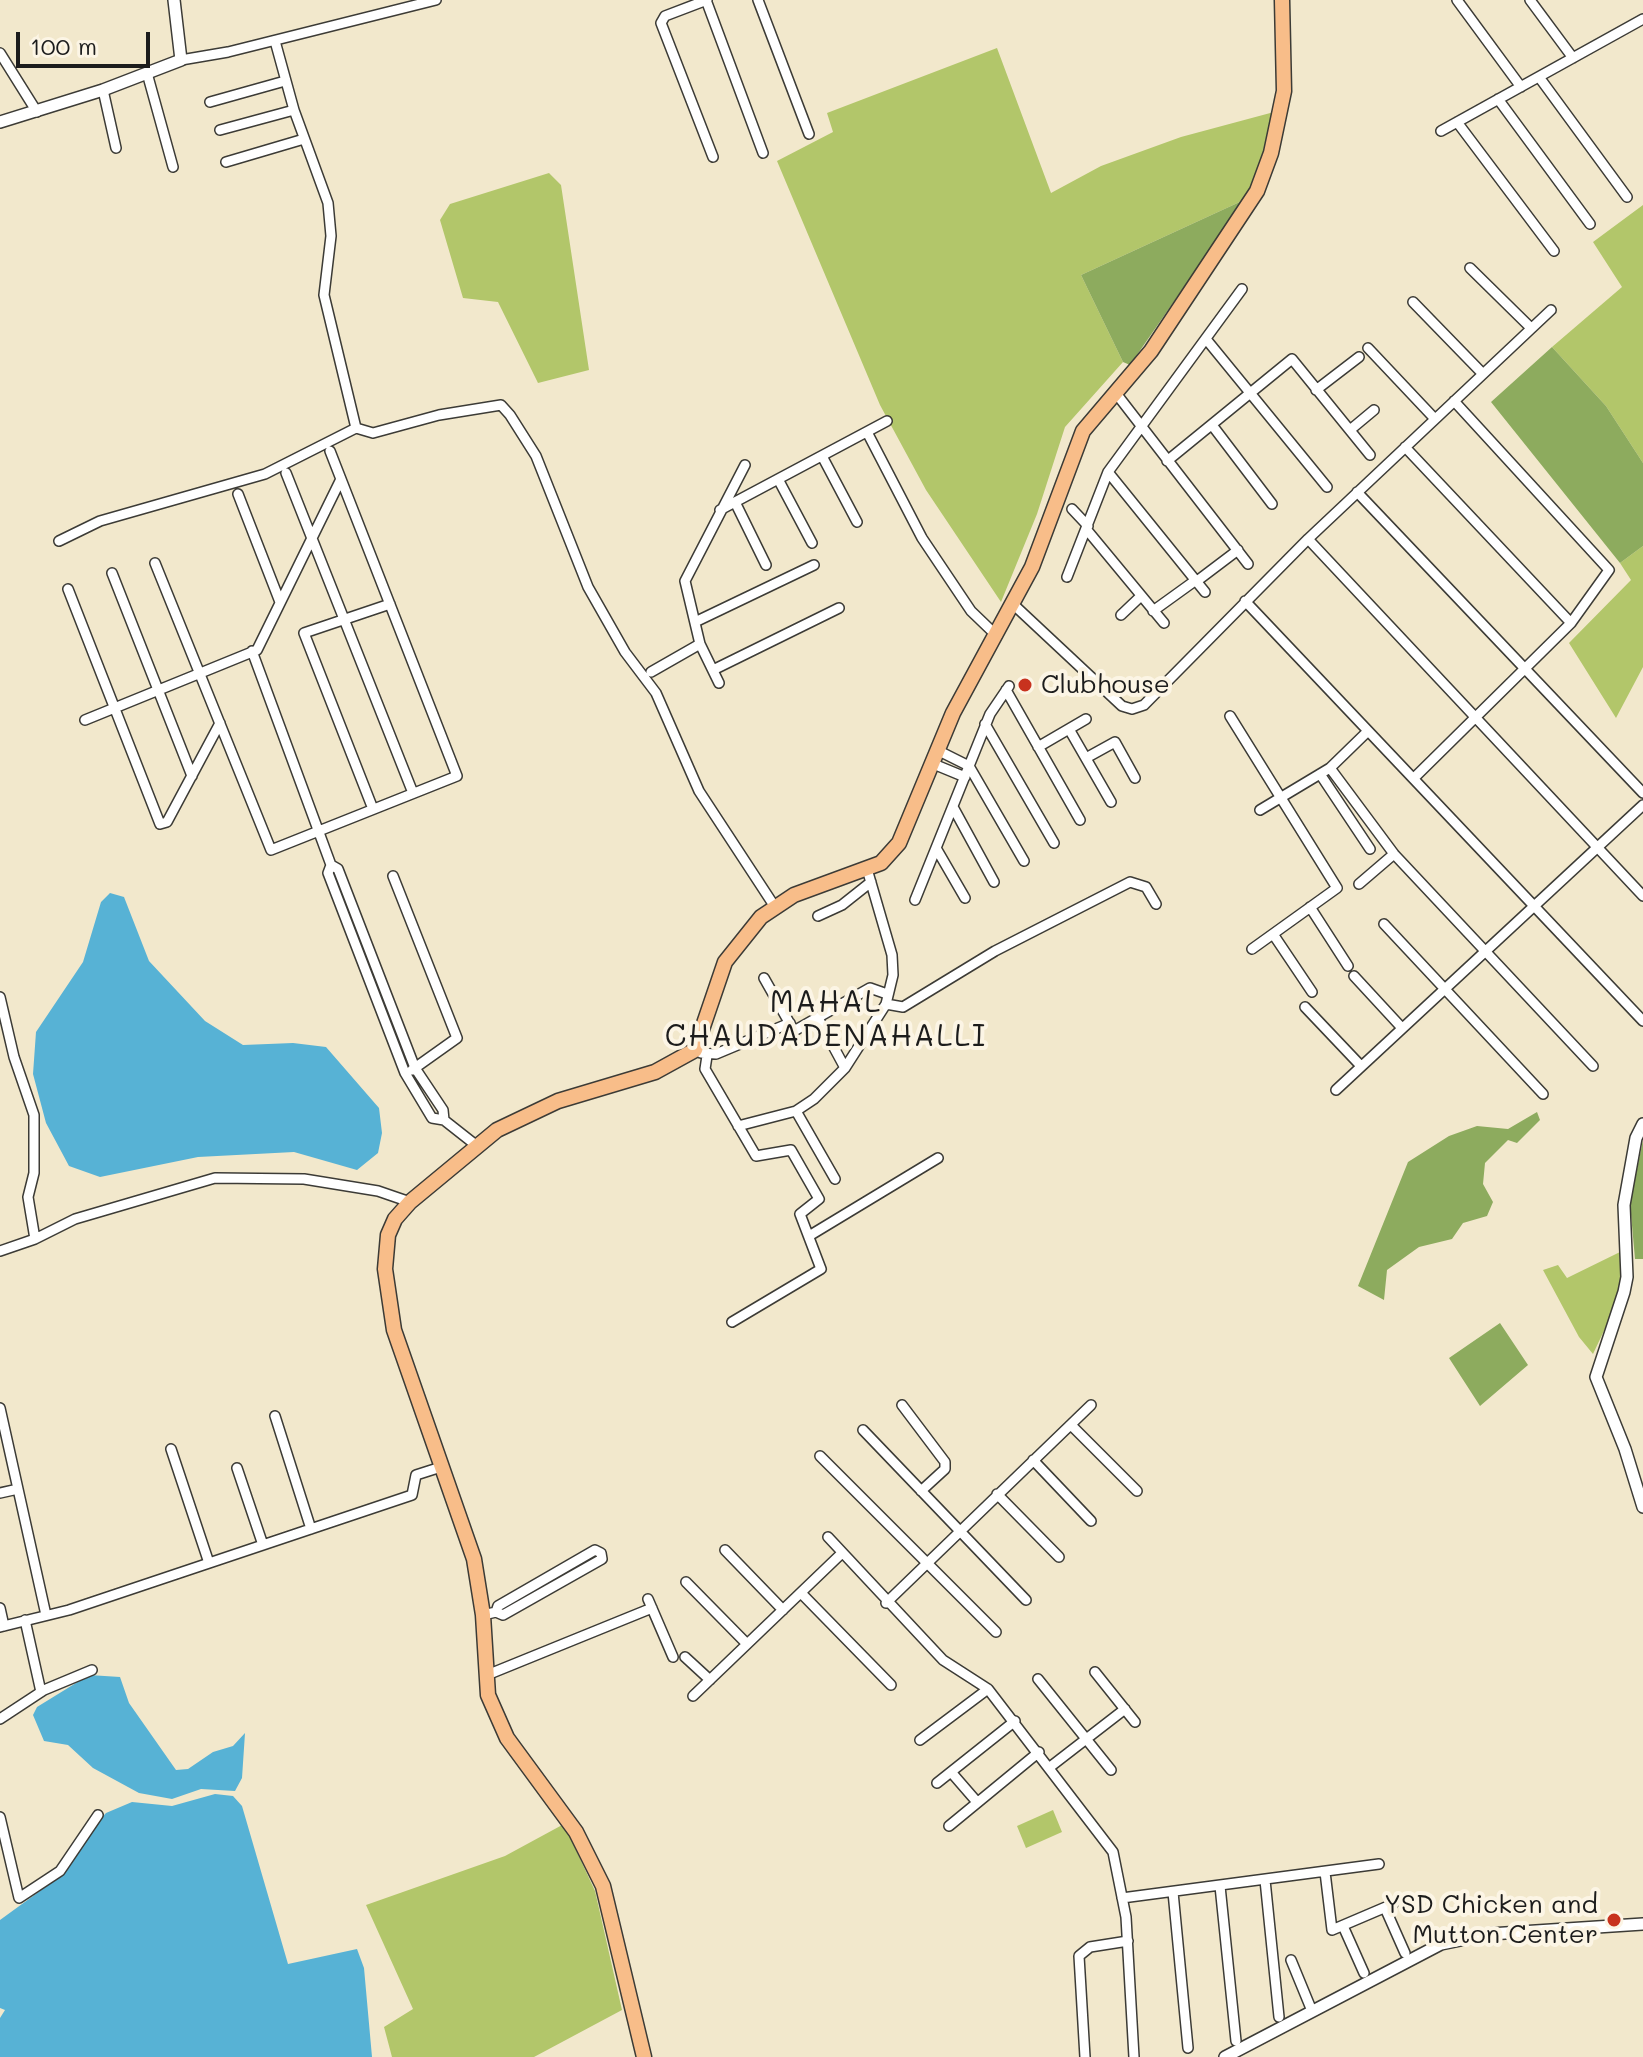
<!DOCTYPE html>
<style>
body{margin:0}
#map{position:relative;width:1643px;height:2057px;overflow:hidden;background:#f2e8cc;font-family:Mali,sans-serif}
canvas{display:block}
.scale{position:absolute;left:16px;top:32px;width:134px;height:36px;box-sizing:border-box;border:4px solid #1c1c1c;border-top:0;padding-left:10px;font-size:24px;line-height:28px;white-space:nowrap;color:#1c1c1c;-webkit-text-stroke:6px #fcf5e5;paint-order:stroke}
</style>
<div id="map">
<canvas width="1643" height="2057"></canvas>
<div class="scale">100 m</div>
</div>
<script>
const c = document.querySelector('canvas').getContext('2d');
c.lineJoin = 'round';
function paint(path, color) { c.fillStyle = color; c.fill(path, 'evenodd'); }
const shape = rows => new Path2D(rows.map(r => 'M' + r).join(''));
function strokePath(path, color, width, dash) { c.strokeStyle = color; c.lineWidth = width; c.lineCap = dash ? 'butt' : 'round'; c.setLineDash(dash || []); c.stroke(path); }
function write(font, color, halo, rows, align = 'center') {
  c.font = font + ' Mali,sans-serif'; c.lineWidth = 8; c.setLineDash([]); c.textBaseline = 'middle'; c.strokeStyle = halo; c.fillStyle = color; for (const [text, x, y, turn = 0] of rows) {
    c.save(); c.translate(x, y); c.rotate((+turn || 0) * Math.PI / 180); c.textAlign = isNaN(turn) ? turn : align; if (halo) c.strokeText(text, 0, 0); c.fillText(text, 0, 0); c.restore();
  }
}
paint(shape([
 [997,48,1051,193,1101,166,1181,137,1274,112,1262,161,1244,200,1081,275,1123,362,1065,427,1037,514,1001,602,926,490,880,405,777,161,833,132,827,113],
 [549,173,561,185,589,370,538,383,498,302,463,298,440,220,450,204],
 [1643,205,1643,463,1606,406,1552,347,1622,287,1593,242],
 [1643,546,1643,667,1616,718,1569,643,1631,580,1620,563],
 [1620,1252,1620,1283,1610,1318,1593,1354,1579,1337,1543,1270,1558,1265,1567,1278],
 [1053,1810,1062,1832,1026,1848,1017,1826],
 [564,1824,595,1891,622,2010,534,2057,392,2057,384,2027,413,2009,366,1905,505,1856]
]), '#b2c66a');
paint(shape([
 [1244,200,1130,365,1123,362,1081,275],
 [1552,347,1606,406,1643,463,1643,546,1620,563,1491,402],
 [1537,1112,1540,1120,1517,1143,1508,1140,1485,1163,1483,1184,1493,1202,1487,1216,1463,1223,1452,1239,1419,1247,1387,1270,1384,1300,1358,1286,1408,1162,1449,1136,1477,1126,1508,1129],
 [1643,1140,1643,1259,1635,1259,1630,1203],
 [1500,1323,1528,1365,1480,1406,1449,1358]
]), '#8dab5e');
paint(shape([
 [110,893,124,897,149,961,205,1021,243,1045,293,1043,326,1047,379,1108,382,1133,378,1153,357,1170,294,1152,198,1157,100,1177,69,1166,46,1123,33,1074,36,1032,83,962,101,902],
 [89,1675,120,1677,129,1703,176,1770,188,1769,213,1752,233,1746,245,1733,242,1778,235,1791,201,1789,172,1799,139,1793,93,1768,68,1745,44,1741,33,1715,37,1707],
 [215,1794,233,1796,242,1806,288,1964,357,1949,364,1968,372,2057,0,2057,0,2018,5,2010,0,2008,0,1920,62,1875,86,1835,106,1813,132,1802,172,1806]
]), '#57b2d5');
const minor = shape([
 [706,0,763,153],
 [707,0,665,16,661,23,713,157],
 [758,0,809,134],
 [1457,0,1521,87],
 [1530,0,1573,58],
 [275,41,294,110,328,203,331,236,324,295,356,428,373,433,439,415,501,405,510,415,536,456,588,587,625,652,656,693,699,791,775,907],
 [0,53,37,112],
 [181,60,228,52,436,0],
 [147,73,173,167],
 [1539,77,1627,197],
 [103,90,116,148],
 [1498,99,1590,224],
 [210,102,285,81],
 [1457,122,1554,251],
 [220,130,294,110],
 [1441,131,1643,19],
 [226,162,304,139],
 [1470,268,1531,328],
 [1413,302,1483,374],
 [1206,339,1327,487],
 [1368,348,1435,419],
 [1316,390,1359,357],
 [1115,392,1248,564],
 [1212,425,1272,504],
 [1350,430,1374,410],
 [867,432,922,538,971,611,997,636],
 [1405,447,1571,623],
 [822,456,857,522],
 [1167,461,1292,359,1370,455],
 [1108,472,1205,592],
 [286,473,413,793],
 [778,479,812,543],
 [1357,492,1643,793],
 [238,494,280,602],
 [735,502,766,565],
 [1072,509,1088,526],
 [720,510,887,421],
 [1087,530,1164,623],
 [1308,539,1643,896],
 [59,541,100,521,265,474,356,428],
 [155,563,271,850,457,776,330,451],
 [112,573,192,776],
 [1067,577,1108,472,1242,289],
 [1197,581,1238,550],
 [68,589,160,824,167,822,220,723],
 [1245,601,1643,1021],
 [1014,605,1122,706,1132,709,1144,705,1308,539,1551,310],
 [1153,611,1196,580],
 [1121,615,1141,596],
 [695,622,814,565],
 [252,651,331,865,338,869,415,1068,443,1110,444,1120,477,1146],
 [713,670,839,608],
 [651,672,700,644],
 [719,683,700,644,685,581,745,465],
 [1006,690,1080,820],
 [1230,716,1337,888,1252,949],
 [85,720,257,650,341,479],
 [985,724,1054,843],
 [1069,729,1111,802],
 [1038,747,1086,719],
 [937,750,969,766,1024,861],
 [1086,758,1115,742,1135,778],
 [931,763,965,777],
 [1330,768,1394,854,1593,1066],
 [1320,774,1370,849],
 [1414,778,1571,623,1609,570,1454,401],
 [953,807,994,882],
 [373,809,304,633,390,604],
 [1260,810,1330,768,1367,732],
 [936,848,965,898],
 [331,865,328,873,405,1073,432,1118,444,1120],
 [393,876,457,1038,412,1070],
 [1359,884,1394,854],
 [915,900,990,714,1009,686],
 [1310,907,1348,966],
 [818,916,842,905,871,882],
 [1384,924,1543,1094],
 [1273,934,1312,992],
 [1354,976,1402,1028],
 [764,978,794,1031,870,988,887,994],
 [0,997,14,1057,34,1115,34,1173,28,1197,35,1239],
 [886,1004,903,1007,995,951,1130,882,1146,887,1156,904],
 [1305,1007,1361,1066],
 [818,1018,845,1068],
 [701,1053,716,1054,790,1023],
 [707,1056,705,1069,756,1156,791,1150,819,1199,800,1214,821,1269,732,1322],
 [1336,1090,1643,805],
 [796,1111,835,1179],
 [738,1126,796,1111,814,1099,845,1068,886,1004,893,975,892,955,867,869],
 [809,1236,938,1158],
 [0,1251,35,1239,75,1219,215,1178,304,1179,378,1191,410,1202],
 [902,1405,945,1462,945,1469,921,1491],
 [0,1408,46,1615],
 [275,1416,311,1529],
 [1071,1425,1137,1491],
 [863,1430,1026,1600],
 [171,1449,209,1563],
 [820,1456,996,1632],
 [1033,1460,1091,1521],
 [237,1468,263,1545],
 [0,1493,18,1489],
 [997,1494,1059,1557],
 [828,1537,943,1660,988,1689,1113,1852,1126,1917,1134,2057],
 [725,1550,783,1610],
 [686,1582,747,1644],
 [801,1593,891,1685],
 [648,1599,673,1657],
 [886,1603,1091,1405],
 [0,1608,4,1626],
 [483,1615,496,1612,503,1615,602,1559,601,1553,595,1550,498,1606,496,1612],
 [25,1620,41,1692],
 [0,1627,69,1610,412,1495,416,1475,441,1467],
 [685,1657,710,1680],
 [1095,1672,1135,1722],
 [487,1675,652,1608],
 [1038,1679,1111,1770],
 [693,1696,841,1554],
 [0,1719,44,1690,92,1670],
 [920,1740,988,1689],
 [1050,1767,1125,1709],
 [951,1772,977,1802],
 [937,1783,1015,1721],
 [0,1817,19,1898,60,1871,98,1815],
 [949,1826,1039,1752],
 [1325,1872,1332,1930,1393,1904],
 [1265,1880,1279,2017],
 [1220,1886,1236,2041],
 [1173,1892,1188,2048],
 [1122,1898,1379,1864],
 [1385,1908,1405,1953],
 [1343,1926,1364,1973],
 [1291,1960,1312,2011],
 [1085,2057,1079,1956,1090,1947,1128,1941]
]);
const tertiary = shape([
 [0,122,103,90,181,60,174,0],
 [1643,1124,1636,1138,1624,1205,1627,1277,1624,1292,1596,1377,1625,1449,1643,1507],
 [1225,2057,1441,1944,1490,1934,1643,1924]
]);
const trunk = shape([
 [644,2057,603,1886,576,1832,507,1738,488,1695,483,1615,474,1559,394,1330,385,1269,388,1235,395,1219,410,1202,497,1130,558,1101,655,1072,695,1050,725,962,761,917,794,895,881,863,899,843,953,713,1032,567,1083,431,1151,351,1257,191,1271,153,1284,91,1282,0]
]);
strokePath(minor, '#3c3b36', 12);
strokePath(tertiary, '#3c3b36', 14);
strokePath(trunk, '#3c3b36', 17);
strokePath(minor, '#fff', 9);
strokePath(tertiary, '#fff', 11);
strokePath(trunk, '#f8bd89', 14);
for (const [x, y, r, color] of [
 [1025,685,8,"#c8321e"],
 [1614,1920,8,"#c8321e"]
]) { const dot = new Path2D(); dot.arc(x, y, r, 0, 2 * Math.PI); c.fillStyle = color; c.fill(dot); strokePath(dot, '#fcf5e5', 3); }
write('26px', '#1c1c1c', '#fcf5e5', [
 ["Clubhouse",1041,685],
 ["YSD Chicken and",1598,1905,"right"],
 ["Mutton Center",1598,1935,"right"]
], 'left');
c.letterSpacing = '2px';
write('30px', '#1c1c1c', '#fcf5e5', [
 ["MAHAL",826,1003],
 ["CHAUDADENAHALLI",826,1037]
]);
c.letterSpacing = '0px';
</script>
